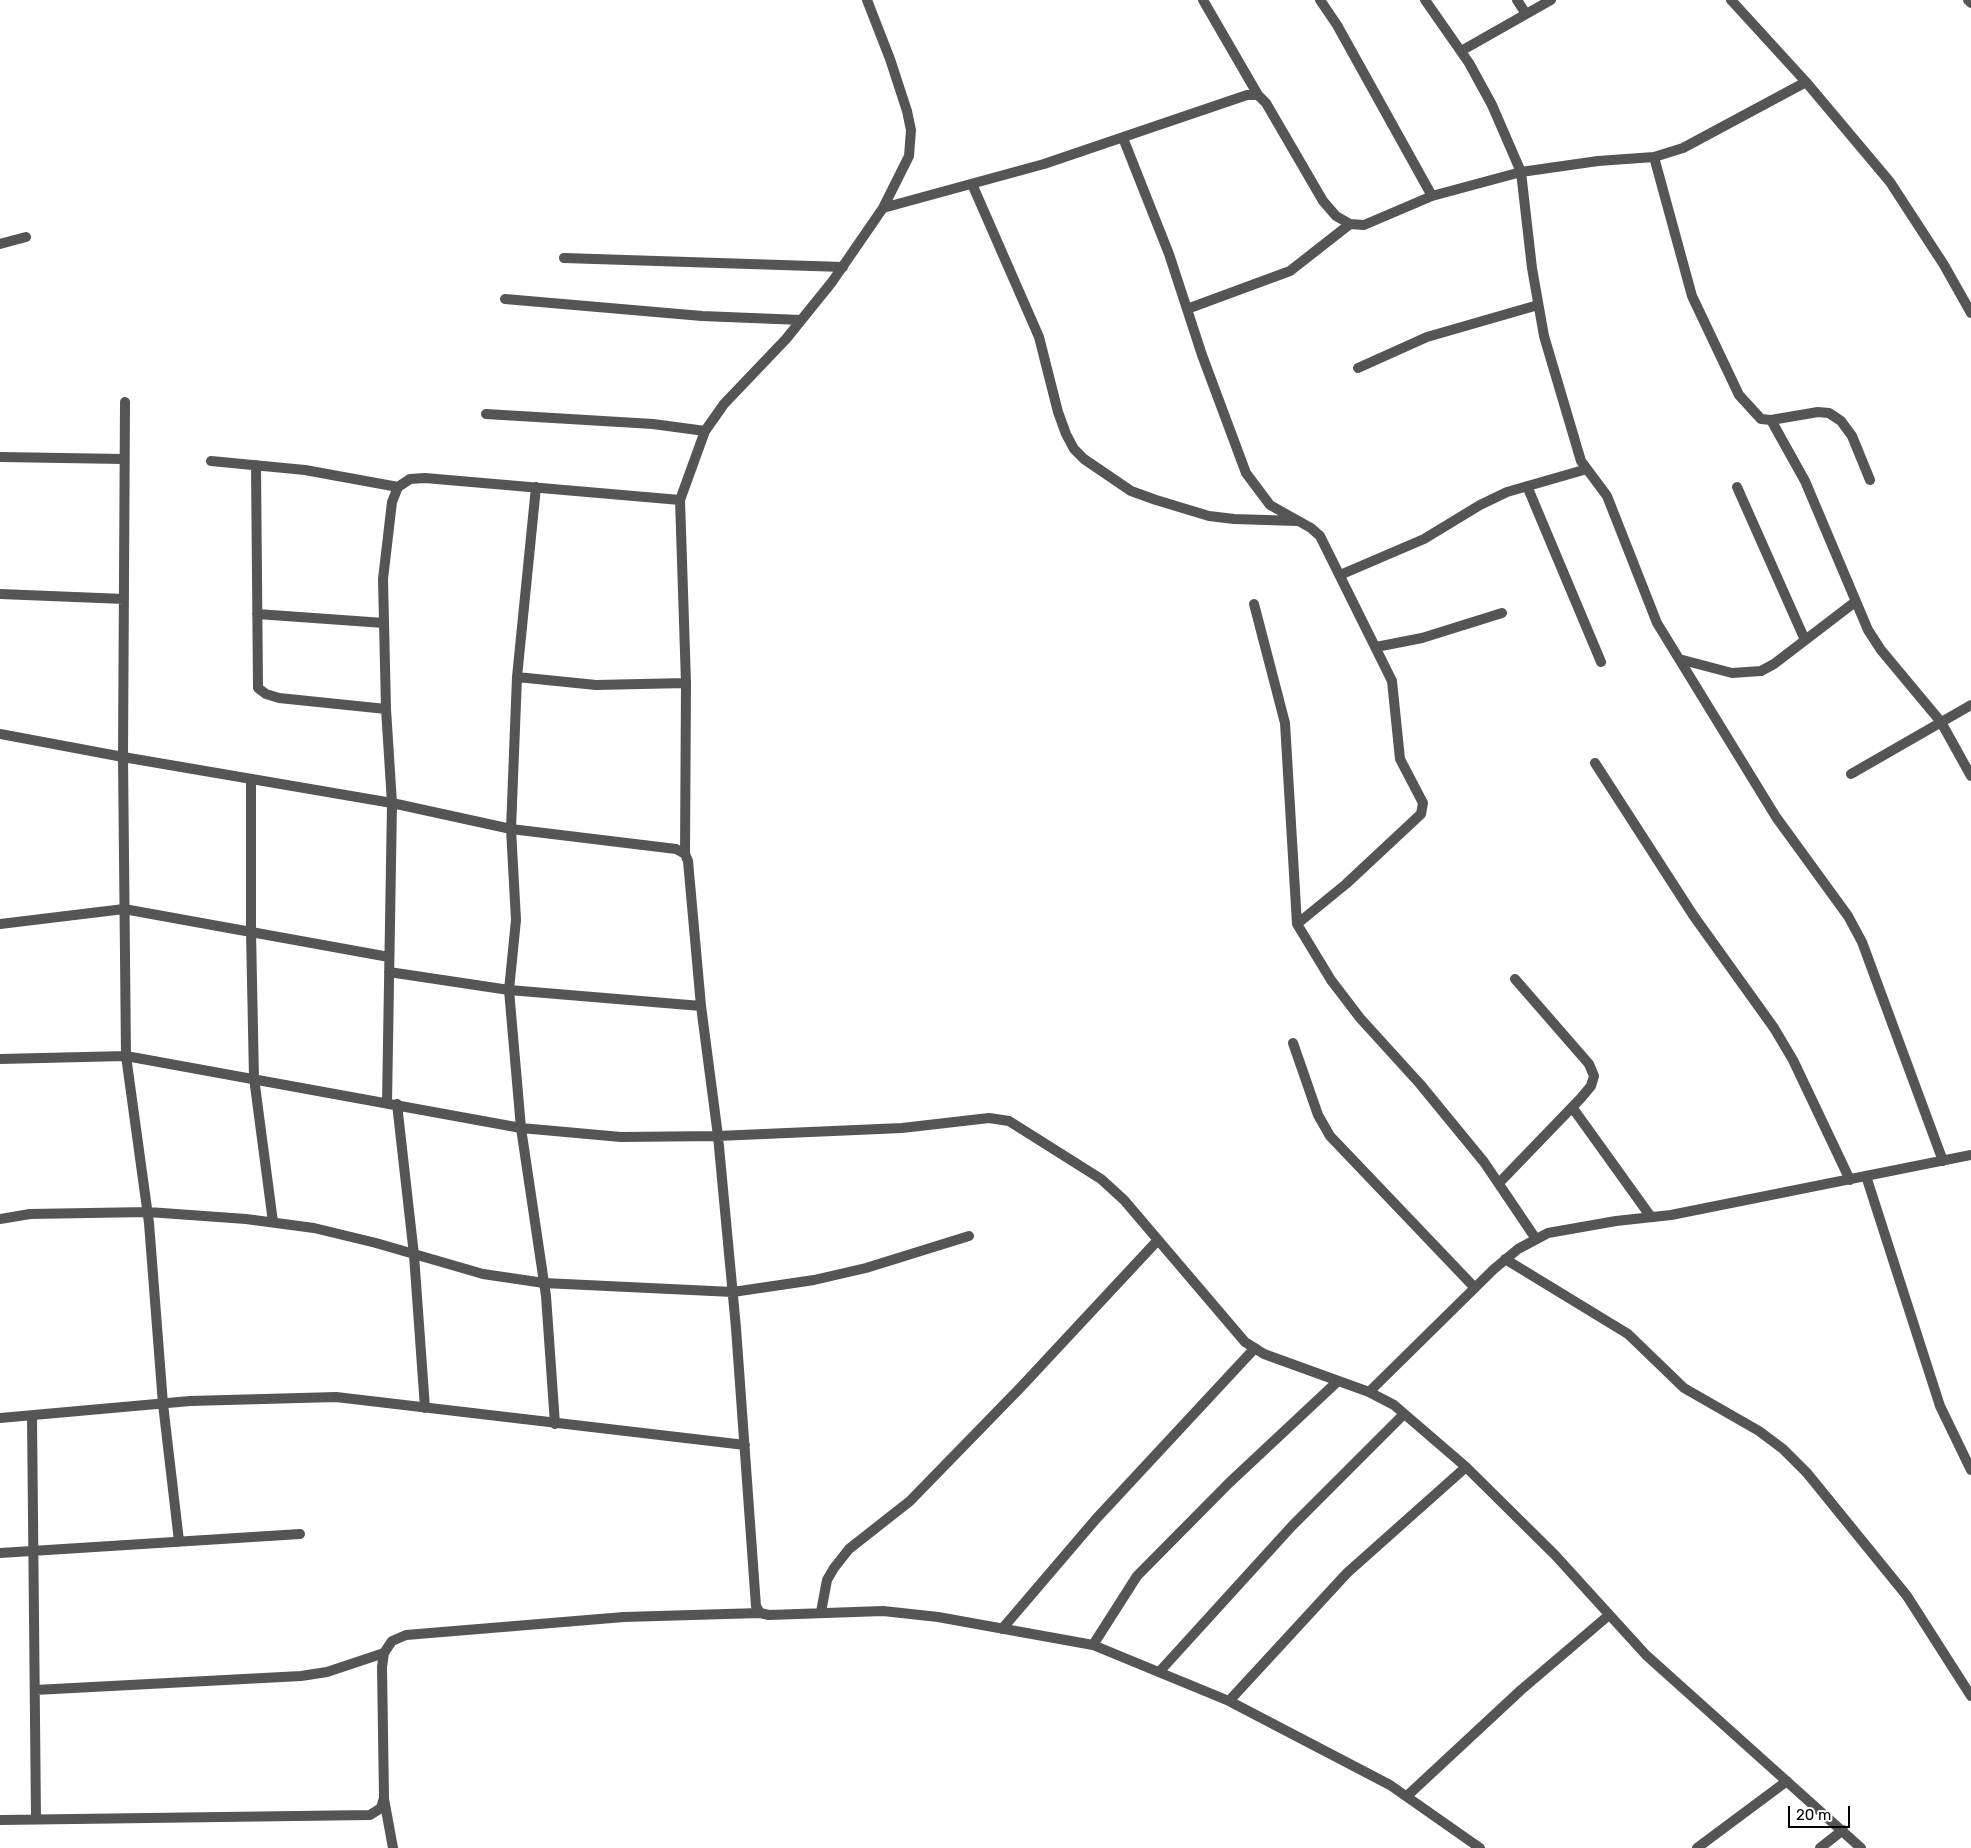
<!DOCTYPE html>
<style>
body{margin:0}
#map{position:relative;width:1971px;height:1848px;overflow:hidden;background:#fff;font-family:Rubik,sans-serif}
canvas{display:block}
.scale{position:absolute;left:1788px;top:1806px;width:62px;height:22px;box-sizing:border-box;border:2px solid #000;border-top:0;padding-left:6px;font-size:15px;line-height:18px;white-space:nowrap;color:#000;-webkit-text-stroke:4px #fff;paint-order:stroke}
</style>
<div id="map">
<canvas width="1971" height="1848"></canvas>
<div class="scale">20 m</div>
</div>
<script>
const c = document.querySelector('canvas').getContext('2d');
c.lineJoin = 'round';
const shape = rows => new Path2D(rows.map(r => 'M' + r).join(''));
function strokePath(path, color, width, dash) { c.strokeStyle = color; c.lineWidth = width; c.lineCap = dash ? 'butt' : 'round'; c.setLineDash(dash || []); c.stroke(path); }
strokePath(shape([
 [1203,0,1258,95],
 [1320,0,1337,25,1432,196],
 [1425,0,1469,63,1492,105,1521,172,1532,268,1544,336,1581,461,1607,496,1657,623,1776,817,1848,916,1862,942,1943,1161],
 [1517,0,1526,14],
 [1731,0,1806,82,1890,182,1944,265,1971,313],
 [1968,0,1971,3],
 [1461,51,1551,0],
 [1123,138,1169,254,1202,355,1246,473,1270,505,1311,528,1320,536,1392,681,1400,759,1423,803,1421,814,1346,884,1297,924],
 [1654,157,1692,296,1739,395,1761,419,1771,420,1818,412,1829,413,1841,421,1852,436,1870,480],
 [972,184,1039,337,1058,412,1066,434,1074,449,1084,459,1131,491,1156,500,1209,516,1234,519,1297,521],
 [883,208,1044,164,1247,95,1258,95,1266,103,1323,201,1336,216,1350,224,1364,225,1432,196,1521,172,1598,161,1654,157,1683,148,1806,82],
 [0,244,26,237],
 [564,258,843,267],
 [505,299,702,316,801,320],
 [1187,309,1290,271,1350,224],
 [1358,368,1427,337,1538,305],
 [125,402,123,757,126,1056,149,1223,163,1404,179,1541],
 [486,414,653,424,705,431],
 [1771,420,1805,481,1868,630,1881,650,1941,722,1971,776],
 [0,457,124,459],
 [211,461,305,470,398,487],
 [256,465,258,688,266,694,279,698,386,709],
 [1527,486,1601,662],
 [536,487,517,677,511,829,516,920,509,990,521,1128,546,1296,555,1424],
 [1737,487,1805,640],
 [1340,575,1424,539,1480,505,1507,492,1587,469],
 [0,594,124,599],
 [1254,604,1285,723,1297,924,1331,980,1360,1018,1420,1084,1484,1162,1536,1239],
 [257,614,384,623],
 [1376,647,1422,638,1502,613],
 [1679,659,1732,673,1761,671,1774,664,1855,602],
 [517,677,596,685,686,683],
 [0,734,123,757,392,803,511,829,676,849,685,854,688,861,701,1006,718,1136,736,1328,756,1606,760,1613,769,1615,883,1611,938,1617,1093,1645,1229,1701,1390,1785,1480,1848],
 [1595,763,1693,915,1774,1028,1793,1060,1850,1180],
 [1851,774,1971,705],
 [251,779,251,932,254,1078,273,1222],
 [685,854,686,683,680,500,705,431,724,404,786,339,832,282,883,208,909,156,911,130,907,111,890,59,867,0],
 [0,924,124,909,389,957],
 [389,972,509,990,701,1006],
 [1293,1043,1318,1115,1330,1136,1475,1288],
 [0,1059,126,1056,521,1128,621,1137,718,1136,902,1128,989,1118,1009,1121,1101,1179,1124,1200,1245,1342,1264,1354,1369,1392,1394,1405,1466,1467,1555,1555,1646,1655,1861,1848],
 [387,1103,392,803,386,709,383,579,392,502,398,487,410,479,425,478,680,500],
 [397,1104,414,1255,425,1408],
 [1572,1107,1651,1217],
 [1866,1176,1940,1406,1971,1470],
 [1499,1183,1581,1098,1591,1086,1594,1076,1589,1064,1515,979],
 [0,1219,30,1214,148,1212,246,1219,314,1228,376,1243,483,1274,544,1283,733,1292,814,1280,866,1268,969,1236],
 [1505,1259,1628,1334,1684,1388,1759,1431,1783,1449,1807,1473,1907,1596,1971,1696],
 [1369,1392,1494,1269,1518,1249,1548,1233,1616,1221,1671,1215,1971,1155],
 [32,1416,36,1819],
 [0,1418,190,1401,336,1397,745,1445],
 [0,1553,300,1534],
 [821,1612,827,1580,834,1568,849,1549,910,1501,1021,1387,1158,1240],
 [1002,1629,1096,1519,1255,1348],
 [1093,1645,1137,1576,1229,1483,1338,1381],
 [1160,1671,1292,1526,1404,1414],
 [35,1690,301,1676,327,1672,384,1653],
 [1229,1701,1347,1573,1466,1467],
 [1407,1796,1521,1690,1609,1615],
 [384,1799,393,1848],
 [0,1820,370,1815,381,1808,384,1798,382,1667,384,1653,392,1641,406,1635,624,1617,760,1613],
 [1697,1848,1787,1781],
 [1820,1848,1843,1830]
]), '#555', 10);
</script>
